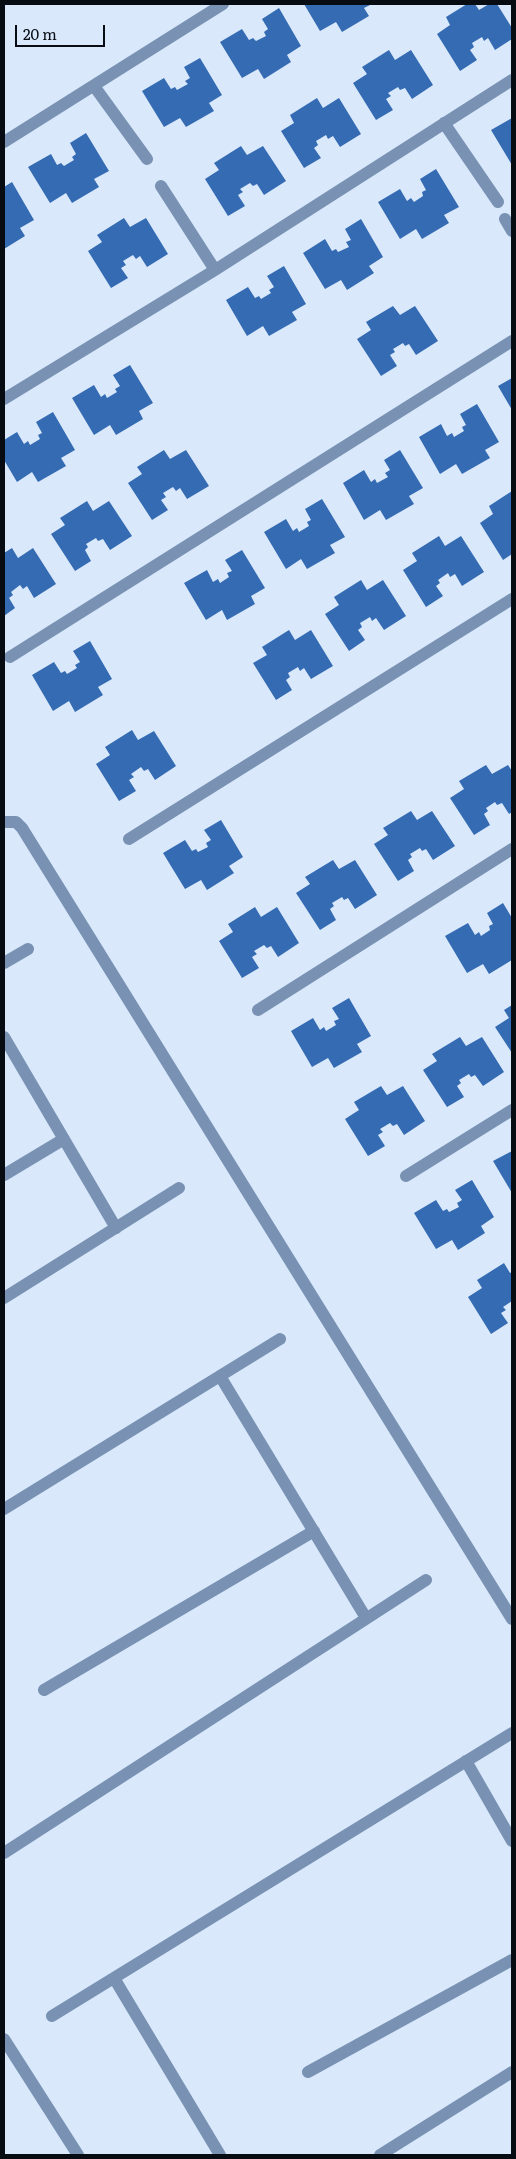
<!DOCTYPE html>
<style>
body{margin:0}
#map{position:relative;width:516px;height:2159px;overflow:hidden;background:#d9e8fb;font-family:Literata,serif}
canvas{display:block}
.frame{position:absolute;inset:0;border:5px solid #070b12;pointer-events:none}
.scale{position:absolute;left:15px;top:25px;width:90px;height:22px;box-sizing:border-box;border:2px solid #070b12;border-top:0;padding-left:6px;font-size:15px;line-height:18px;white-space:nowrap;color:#070b12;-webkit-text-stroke:4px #d9e8fb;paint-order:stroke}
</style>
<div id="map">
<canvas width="516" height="2159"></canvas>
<div class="frame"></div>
<div class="scale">20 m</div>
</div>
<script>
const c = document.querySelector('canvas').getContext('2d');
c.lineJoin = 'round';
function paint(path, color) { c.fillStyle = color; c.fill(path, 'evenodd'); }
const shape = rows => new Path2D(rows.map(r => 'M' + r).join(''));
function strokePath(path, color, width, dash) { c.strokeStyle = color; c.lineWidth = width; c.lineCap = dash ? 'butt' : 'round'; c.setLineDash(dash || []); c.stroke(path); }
paint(shape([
 [304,4,372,4,364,8,369,16,342,32,336,22,320,31],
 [467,4,475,4,479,10,489,4,497,4,512,28,512,39,495,50,488,38,484,41,482,37,472,43,474,47,470,50,477,60,460,71,437,34,450,25,446,17],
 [279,8,301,46,287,55,291,62,264,79,258,69,242,78,220,42,242,29,249,40,253,38,256,41,266,36,264,32,268,29,262,19],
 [389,50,395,60,411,50,433,85,412,99,405,88,400,90,398,87,388,93,391,96,386,99,393,110,376,120,353,83,367,74,362,67],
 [200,58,222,95,209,103,214,111,186,127,180,118,164,127,142,91,164,78,171,89,175,87,177,90,188,84,185,81,190,78,184,67],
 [317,98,323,108,339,98,361,134,340,147,333,136,328,139,326,135,316,141,318,145,314,148,321,158,304,168,281,131,294,123,290,115],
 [512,118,512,165,491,130],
 [86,133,109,171,94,179,99,187,72,203,66,193,50,203,28,167,51,154,57,165,61,163,64,166,74,160,72,157,76,154,70,143],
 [241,146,247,155,263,146,286,181,264,195,257,184,253,186,250,183,240,189,243,192,238,195,245,206,228,216,205,179,219,170,214,163],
 [436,169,459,207,444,215,449,223,422,239,416,229,400,239,378,202,400,189,407,201,411,198,414,202,423,196,422,192,426,190,420,179],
 [12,182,34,220,20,228,25,236,4,249,4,187],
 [124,218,130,227,146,218,168,254,147,267,140,256,136,259,133,255,123,261,126,265,121,268,128,278,111,288,88,251,102,242,97,235],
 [361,219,383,257,369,266,374,273,347,290,341,280,325,289,303,253,325,239,332,251,336,249,338,252,349,247,346,242,351,240,345,229],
 [284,266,306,304,292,312,297,320,269,336,263,326,247,336,226,300,248,287,255,298,259,296,261,299,271,293,269,290,274,287,267,276],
 [393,306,400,315,415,306,438,341,416,355,409,344,405,346,403,343,393,349,395,352,390,355,397,366,381,376,357,339,371,330,366,322],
 [130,365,153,403,139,411,143,419,116,435,110,425,94,435,72,398,94,385,101,397,105,394,107,398,117,392,115,389,120,386,113,375],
 [512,378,512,410,498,386],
 [477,404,499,442,485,450,490,458,462,474,456,464,440,474,419,437,441,424,447,436,452,433,454,437,464,431,462,427,466,425,460,414],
 [53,412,75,450,61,458,66,466,38,482,32,472,17,482,4,460,4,440,17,432,24,444,28,441,30,445,40,439,38,435,42,433,36,422],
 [164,450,170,459,186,450,209,486,187,499,180,488,176,491,173,487,163,493,166,497,161,500,168,510,152,520,128,483,142,474,137,467],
 [400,450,423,488,409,496,414,504,386,520,380,510,364,520,343,483,364,470,371,482,375,479,377,483,388,477,385,473,390,470,384,460],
 [512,491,512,554,503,560,480,523,493,514,489,506],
 [322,499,345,537,330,545,335,553,307,569,301,559,286,569,264,532,286,519,293,531,297,528,299,532,309,526,307,522,311,520,305,509],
 [87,501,93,511,109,501,132,536,110,550,103,539,98,541,96,538,86,544,88,547,85,550,91,561,75,571,51,534,65,525,60,518],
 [439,536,445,546,461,536,484,572,462,586,455,574,450,577,448,573,438,580,440,583,436,586,443,596,426,607,403,570,417,561,412,553],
 [12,548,18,558,33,548,56,584,34,598,27,586,23,589,20,585,11,592,13,595,9,598,15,608,4,616,4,553],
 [242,550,265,588,251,596,255,604,227,620,222,610,206,620,184,583,207,570,213,582,218,579,220,583,229,577,227,573,232,571,225,560],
 [361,580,367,590,383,580,406,616,384,630,376,618,372,621,370,617,360,623,362,627,358,630,365,640,349,651,325,614,339,605,334,597],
 [289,630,295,640,311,630,333,666,311,679,304,668,300,671,298,667,288,673,290,677,286,680,292,690,276,700,253,663,267,655,262,647],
 [90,641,112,679,98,687,103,695,75,712,69,701,53,711,32,675,54,662,61,673,65,671,67,674,77,668,75,665,80,662,73,651],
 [132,730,138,740,154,731,176,766,155,780,148,769,144,771,141,767,131,774,134,777,129,780,136,791,119,801,96,764,110,755,105,747],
 [486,765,492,774,508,765,512,771,512,812,509,814,502,803,497,805,495,802,486,808,488,811,484,814,490,825,474,835,450,798,464,789,459,781],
 [411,811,417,820,432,811,455,846,433,860,426,849,422,851,420,848,410,854,412,857,408,860,414,871,398,881,374,844,388,835,383,828],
 [221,820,243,857,229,866,234,873,207,890,201,880,185,889,163,853,185,840,192,851,196,849,198,852,208,847,206,843,211,840,204,830],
 [333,860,339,869,355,860,377,895,355,909,348,898,344,900,342,897,332,903,334,906,330,909,336,920,320,930,296,893,310,884,305,877],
 [503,903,512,918,512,960,489,974,483,964,467,973,445,936,468,923,475,935,479,932,481,936,490,930,489,926,493,924,487,913],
 [255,907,261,917,277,907,299,943,278,957,271,946,267,948,264,945,254,951,257,954,252,957,259,968,242,978,219,941,233,932,228,924],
 [349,998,371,1036,357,1044,362,1052,334,1068,328,1058,312,1067,291,1031,313,1018,320,1030,324,1027,326,1031,336,1025,334,1021,339,1019,332,1008],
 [512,1005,512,1053,495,1027,509,1018,504,1010],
 [460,1037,466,1046,482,1037,504,1072,483,1086,475,1075,471,1077,469,1074,459,1080,461,1083,457,1086,464,1097,447,1107,423,1070,437,1061,432,1054],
 [381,1086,387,1095,403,1086,425,1121,404,1135,397,1124,393,1126,390,1123,380,1129,383,1132,378,1135,385,1146,368,1156,345,1119,359,1110,354,1102],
 [512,1151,512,1193,493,1161],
 [472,1180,494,1217,481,1226,485,1233,458,1250,452,1240,436,1249,414,1213,436,1200,443,1211,447,1209,449,1212,459,1207,457,1203,462,1200,455,1190],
 [504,1263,510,1273,512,1272,512,1301,503,1307,506,1310,501,1313,508,1323,491,1334,468,1297,482,1288,477,1280]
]), '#346bb2');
strokePath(shape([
 [94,86,147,159],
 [444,123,498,202],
 [4,142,223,4],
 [161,186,215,270],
 [505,219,512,231],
 [4,399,215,270,512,80],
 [10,657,512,341],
 [4,822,16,822,22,828,512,1619],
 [129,839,512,599],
 [4,963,28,949],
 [258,1010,512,849],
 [4,1037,116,1228],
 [4,1175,64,1139],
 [406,1176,512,1110],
 [4,1298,179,1188],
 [220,1376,366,1618],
 [4,1509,280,1339],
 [44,1690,314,1531],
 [466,1761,512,1841],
 [4,1853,426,1580],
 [114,1978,220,2155],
 [52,2016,512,1733],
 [4,2039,78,2155],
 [308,2072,512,1960],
 [380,2155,512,2072]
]), '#7992b3', 12);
</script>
